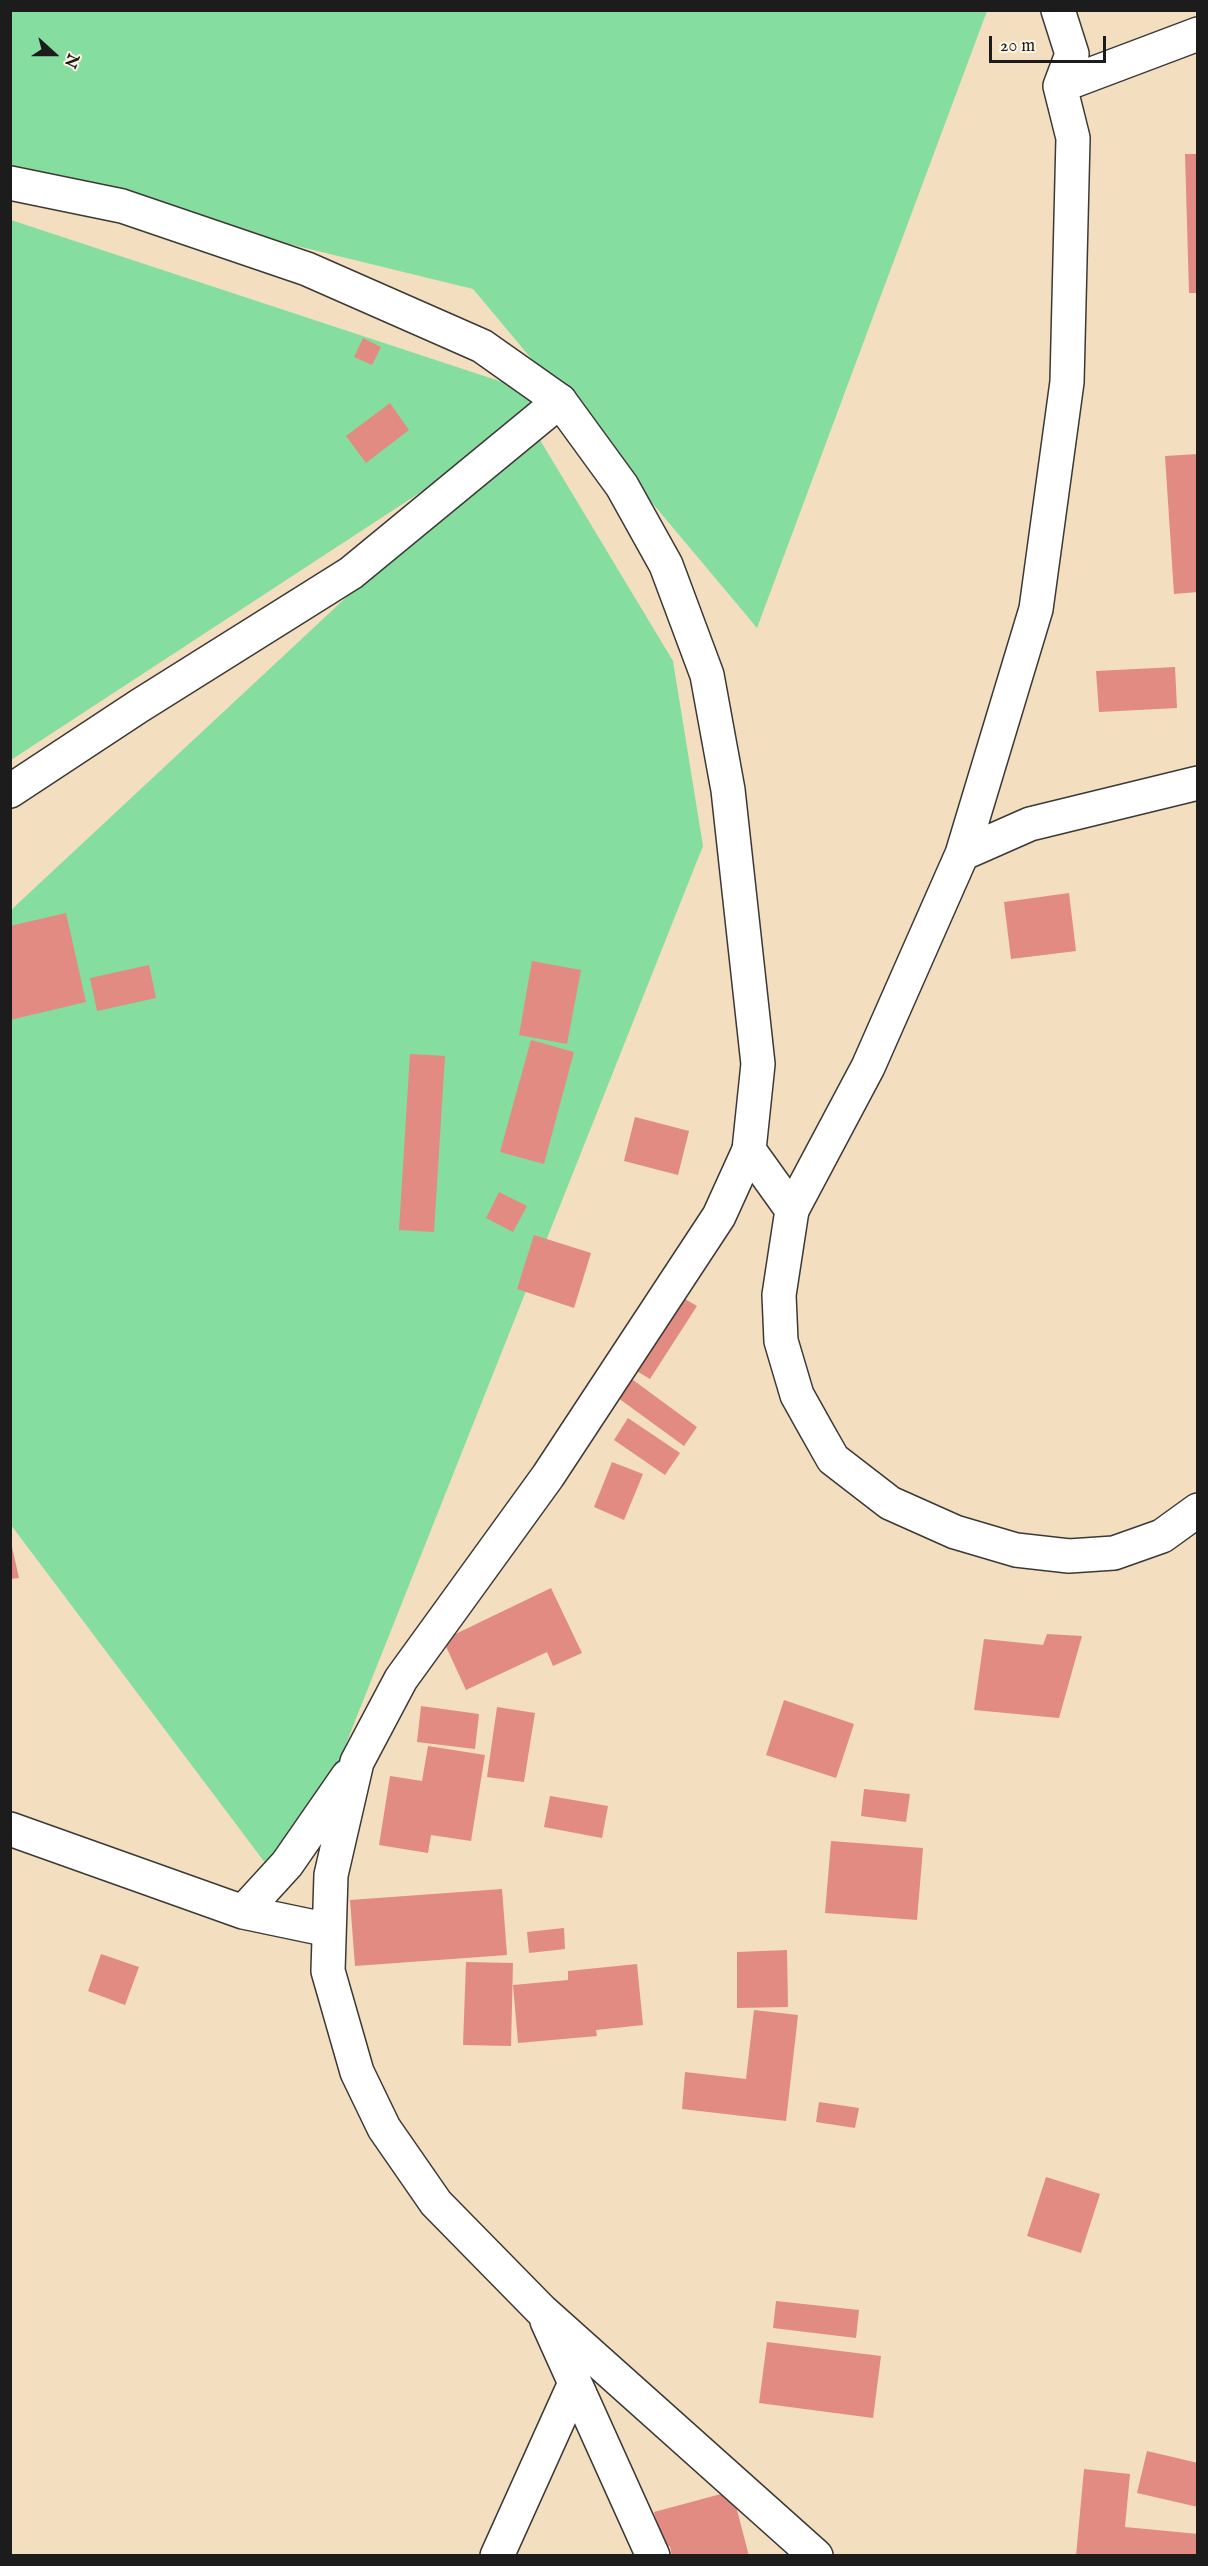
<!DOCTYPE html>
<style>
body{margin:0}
#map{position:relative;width:1208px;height:2566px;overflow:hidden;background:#f3dec0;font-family:"IM FELL English",serif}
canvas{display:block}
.frame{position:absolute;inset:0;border:12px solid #1c1c1c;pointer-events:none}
.north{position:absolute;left:24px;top:24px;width:60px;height:60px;-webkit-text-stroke:4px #fcf5e5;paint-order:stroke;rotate:111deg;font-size:16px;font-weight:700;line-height:24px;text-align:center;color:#1c1c1c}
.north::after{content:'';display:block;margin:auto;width:21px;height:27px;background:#1c1c1c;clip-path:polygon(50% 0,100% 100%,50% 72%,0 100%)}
.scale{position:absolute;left:989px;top:36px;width:117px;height:27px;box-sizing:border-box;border:3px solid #1c1c1c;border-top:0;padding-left:8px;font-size:18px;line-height:21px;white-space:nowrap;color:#1c1c1c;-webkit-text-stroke:4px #fcf5e5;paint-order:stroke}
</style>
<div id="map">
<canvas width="1208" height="2566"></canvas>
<div class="frame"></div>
<div class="north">N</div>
<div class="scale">20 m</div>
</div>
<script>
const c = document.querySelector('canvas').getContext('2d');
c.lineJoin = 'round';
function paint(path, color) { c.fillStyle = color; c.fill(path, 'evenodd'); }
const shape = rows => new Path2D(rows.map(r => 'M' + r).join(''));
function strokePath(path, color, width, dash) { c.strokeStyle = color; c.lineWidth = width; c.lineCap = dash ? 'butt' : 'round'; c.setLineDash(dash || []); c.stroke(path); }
paint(shape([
 [11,11,987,11,757,628,473,289,11,176],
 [11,220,560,401,11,760],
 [531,425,673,661,703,846,287,1892,11,1525,11,910]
]), '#86dda0');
paint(shape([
 [1185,154,1198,154,1198,293,1189,293],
 [363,338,381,347,372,365,354,357],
 [390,403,409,430,366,463,346,436],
 [1198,454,1198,592,1174,594,1165,456],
 [1175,667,1177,708,1099,712,1096,671],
 [1069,893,1076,951,1011,959,1004,902],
 [66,913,86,1002,10,1020,10,926],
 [532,961,581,970,567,1044,519,1035],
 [149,965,156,998,97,1011,90,978],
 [531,1040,574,1052,544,1164,500,1152],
 [410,1054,445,1056,434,1232,399,1230],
 [635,1117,689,1131,678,1175,624,1161],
 [499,1192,527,1206,513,1232,486,1218],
 [534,1235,591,1253,574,1308,517,1289],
 [675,1293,697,1306,650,1379,630,1367],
 [629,1377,697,1427,684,1446,614,1395],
 [628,1418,680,1453,665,1475,614,1440],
 [612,1462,643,1474,624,1520,594,1507],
 [10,1538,19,1578,10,1579],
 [551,1588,582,1653,553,1666,547,1652,466,1690,443,1640],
 [1047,1634,1082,1636,1059,1718,974,1710,984,1639,1043,1645],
 [784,1700,854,1724,836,1778,766,1755],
 [421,1706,479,1714,475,1749,417,1742],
 [497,1707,535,1713,524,1782,487,1777],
 [428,1746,485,1755,471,1841,431,1835,428,1853,379,1845,390,1776,422,1781],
 [864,1789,910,1794,906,1822,861,1816],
 [550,1796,608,1806,602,1838,544,1827],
 [831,1841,923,1848,917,1920,825,1913],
 [502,1889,507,1955,355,1966,350,1900],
 [564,1928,565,1949,529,1953,527,1932],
 [787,1950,788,2007,737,2008,737,1952],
 [101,1954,139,1967,125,2005,88,1991],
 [466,1962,513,1963,511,2046,463,2045],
 [637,1964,643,2025,596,2030,597,2036,518,2043,513,1985,568,1980,568,1971],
 [754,2010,798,2015,786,2121,682,2109,685,2072,746,2079],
 [819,2102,859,2108,855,2128,816,2122],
 [1046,2177,1100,2194,1081,2253,1027,2236],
 [776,2301,859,2310,856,2338,773,2328],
 [767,2342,881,2356,873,2418,759,2403],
 [1147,2451,1198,2463,1198,2507,1137,2493],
 [1084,2469,1130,2474,1125,2527,1198,2534,1198,2556,1076,2556],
 [732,2491,749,2556,672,2556,670,2546,664,2548,654,2512]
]), '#e28b82');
const street = shape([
 [1060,86,1198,34],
 [10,791,139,706,351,573,560,401],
 [962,854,1030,824,1198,783],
 [749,1150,719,1216,548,1476,401,1679,357,1762,331,1875,328,1971,357,2072,384,2128,436,2203,542,2311,816,2556],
 [792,1210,868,1067,962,854,1036,609,1067,382,1073,138,1060,86,1072,54,1058,10],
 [10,1829,243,1912,329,1930],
 [243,1912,287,1864,348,1776],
 [547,2321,653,2556],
 [497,2556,575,2383]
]);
const secondary = shape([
 [10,183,122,206,307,269,482,346,560,401,622,486,666,565,707,675,728,790,758,1064,749,1150,792,1210,779,1295,781,1341,797,1395,816,1429,833,1459,890,1503,955,1532,1016,1550,1069,1556,1114,1553,1162,1536,1198,1510]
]);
strokePath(street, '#3c3935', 36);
strokePath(secondary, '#3c3935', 36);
strokePath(street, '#fff', 33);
strokePath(secondary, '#fff', 33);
</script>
